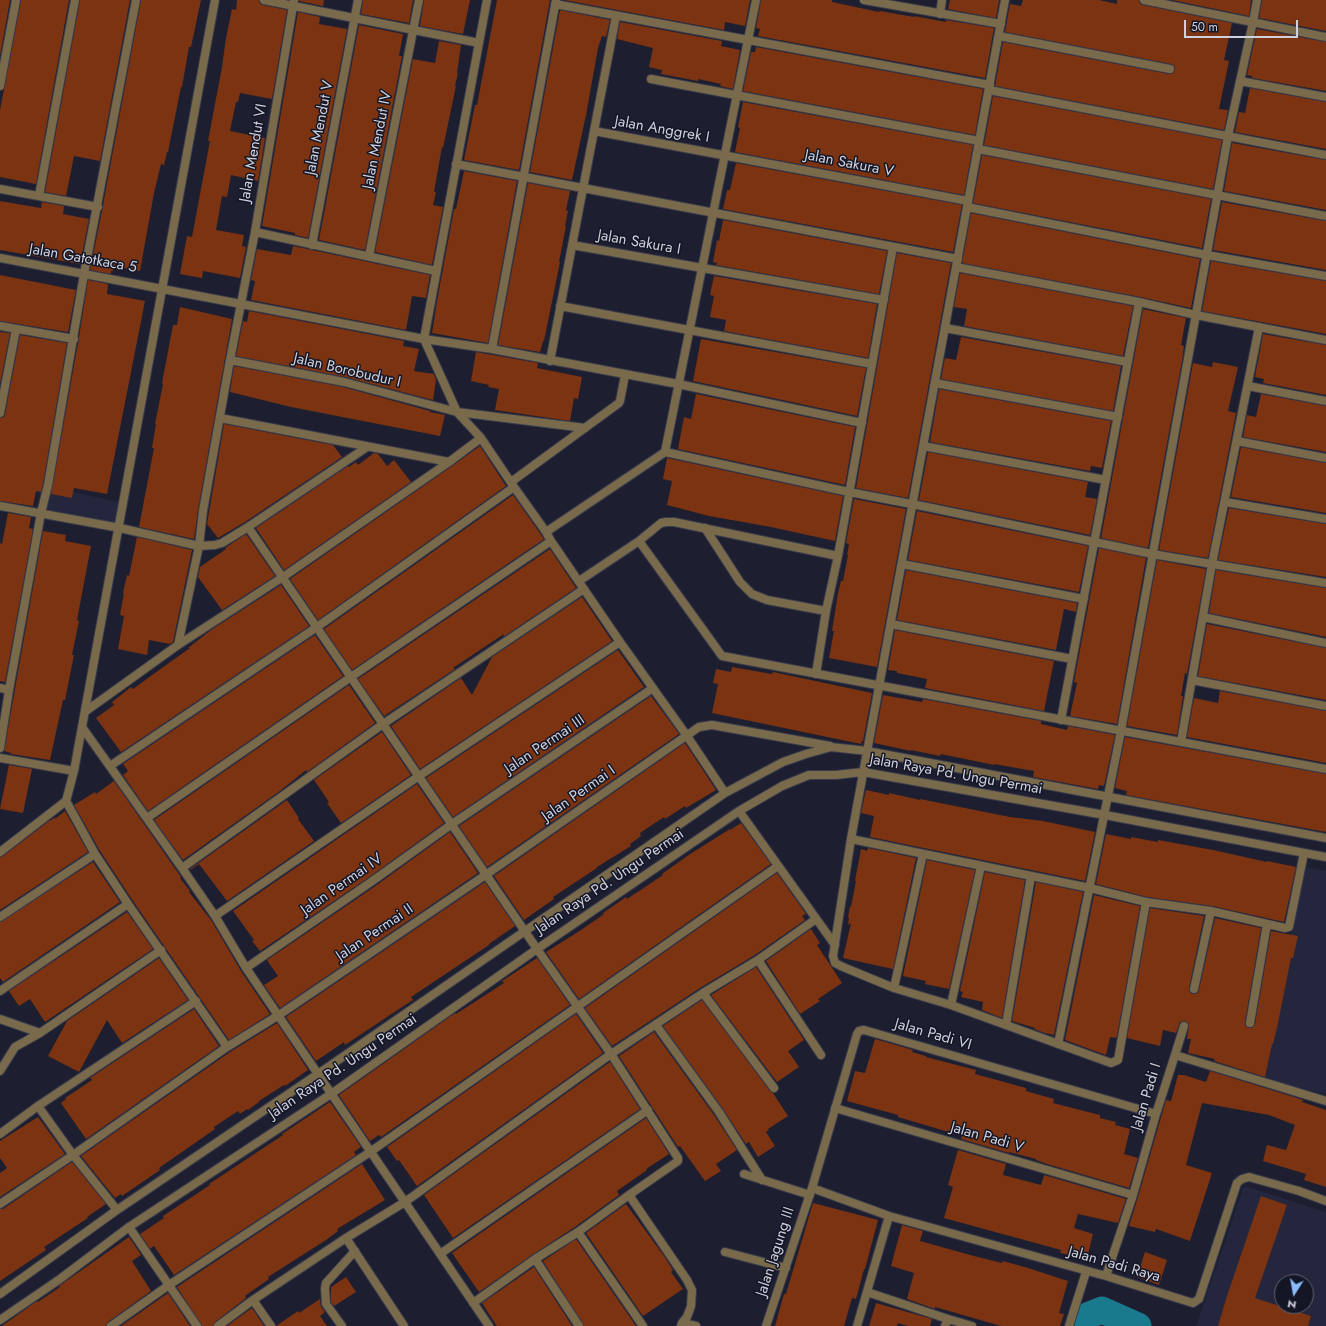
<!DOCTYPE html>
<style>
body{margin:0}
#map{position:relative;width:1326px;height:1326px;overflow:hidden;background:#1d1f30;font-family:Jost,sans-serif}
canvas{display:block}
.north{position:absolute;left:1274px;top:1274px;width:40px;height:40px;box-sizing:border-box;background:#141626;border:1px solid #5f616f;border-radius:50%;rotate:191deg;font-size:11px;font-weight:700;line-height:16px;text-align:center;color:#cfd1dc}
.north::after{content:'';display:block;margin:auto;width:14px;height:18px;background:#8abafc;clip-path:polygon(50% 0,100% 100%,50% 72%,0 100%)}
.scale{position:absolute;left:1184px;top:20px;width:114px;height:18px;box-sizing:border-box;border:2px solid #cfd1dc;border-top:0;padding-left:5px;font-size:12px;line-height:14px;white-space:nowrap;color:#cfd1dc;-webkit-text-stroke:3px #141626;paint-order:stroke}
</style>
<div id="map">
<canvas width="1326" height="1326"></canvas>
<div class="north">N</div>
<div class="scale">50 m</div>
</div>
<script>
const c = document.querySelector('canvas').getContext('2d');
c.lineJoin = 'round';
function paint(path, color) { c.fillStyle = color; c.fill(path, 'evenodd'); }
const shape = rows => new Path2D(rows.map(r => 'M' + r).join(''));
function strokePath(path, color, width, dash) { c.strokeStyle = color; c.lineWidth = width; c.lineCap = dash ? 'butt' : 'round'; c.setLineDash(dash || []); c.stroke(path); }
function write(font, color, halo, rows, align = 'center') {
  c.font = font + ' Jost,sans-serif'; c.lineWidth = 3; c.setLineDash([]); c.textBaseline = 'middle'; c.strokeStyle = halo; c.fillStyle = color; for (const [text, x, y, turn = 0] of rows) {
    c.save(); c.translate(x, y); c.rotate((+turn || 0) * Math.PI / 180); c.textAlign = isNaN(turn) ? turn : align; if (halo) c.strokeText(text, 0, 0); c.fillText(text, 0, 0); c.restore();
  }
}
paint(shape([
 [39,484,126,504,118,531,42,516],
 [1304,867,1326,871,1326,1094,1263,1080],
 [1244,1186,1326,1212,1326,1326,1196,1326],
 [1282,1282,1306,1282,1306,1306,1282,1306]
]), '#23263d');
strokePath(shape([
 [1079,1326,1087,1316,1102,1310,1138,1326]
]), '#19798d', 27);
paint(shape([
 [0,0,10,0,0,56],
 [21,0,69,0,36,184,0,177,0,110],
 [80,0,130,0,100,161,74,156,66,196,45,192],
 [141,0,201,0,191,47,189,47,182,87,181,87,168,152,167,152,164,165,161,164,154,193,140,271,114,266,113,271,111,271,111,274,90,270,102,211,103,208,103,205],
 [237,0,259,0,260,4,263,5,287,10,272,99,240,93,238,102,236,102,230,131,265,138,258,181,231,175,227,197,222,196,216,230,244,235,242,246,246,247,240,278,203,271,202,278,180,274,187,236,192,237,210,141,208,141,222,67,226,38,232,9,236,10],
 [299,0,324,0,323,6,299,1],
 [363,0,413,0,409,23,361,14],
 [424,0,470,0,463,34,420,26],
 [497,0,550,0,519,170,464,160,475,105,477,105],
 [564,0,750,0,745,26,725,22,724,30],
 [761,0,832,0,832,2,879,12,880,11,914,17,914,16,946,22,946,20,994,28,985,78,758,36,760,29,756,28],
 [950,0,999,0,996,18,948,9],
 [1023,0,1099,0,1117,4,1117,0,1139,0,1140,4,1143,5,1232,23,1224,60,1229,61,1219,109,1228,110,1224,130,995,86,1003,42,1169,74,1172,74,1175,70,1175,67,1171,64,1005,32,1010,4,1021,6],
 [1172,0,1251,0,1249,16],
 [1262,0,1326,0,1326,31,1259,18],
 [560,10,610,20,606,37,602,36,598,48,586,115,572,180,530,172],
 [298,12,320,17,319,24,347,29,308,238,295,235,295,233,262,226],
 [620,22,722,41,721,46,740,50,733,89,720,86,721,84,698,79,698,81,661,74,662,70,649,67,653,48,617,39],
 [359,25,403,34,399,56,402,56,365,250,319,240],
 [1257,29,1326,42,1326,91,1252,78,1252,76,1247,75],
 [439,41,461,45,457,73,458,73,455,86,456,86,443,148,442,147,434,192,436,192,433,205,443,207,432,265,375,252,413,59,435,63],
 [756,47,983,89,975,135,743,91,751,52,755,52],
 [1250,88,1326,102,1326,149,1235,132,1239,112,1245,113],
 [993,96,1222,140,1213,189,984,145],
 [743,102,973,145,964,195,735,152,740,128,738,127],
 [1232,143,1326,160,1326,210,1224,191],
 [982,155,1211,199,1202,248,973,203],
 [736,163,962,205,953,252,723,209,727,190,730,190],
 [464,171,517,181,488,343,432,333,437,301,454,209,456,209],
 [528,183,570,191,566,210,568,211,565,226,566,226,559,262,560,262,544,341,543,341,540,352,498,345],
 [0,201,41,208,42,202,64,206,63,214,89,219,80,264,0,250],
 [1222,202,1326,221,1326,270,1213,250],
 [971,213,1200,259,1191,308,1140,297,962,263],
 [723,220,887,251,879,294,716,265,717,263,713,262,717,240,719,241],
 [293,246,430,275,426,298,412,296,406,330,251,300,255,281,251,280,257,249,291,255],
 [897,253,951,263,908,498,856,488],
 [1211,261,1326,281,1326,334,1202,311],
 [960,273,1133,306,1123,356,964,326,967,309,954,307],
 [0,275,76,290,68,332,0,321],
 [714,276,877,304,868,358,724,331,726,320,710,317,714,296,710,295],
 [88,280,108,284,107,294,145,301,107,494,74,488,72,498,51,494,78,343,79,340,79,337],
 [180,307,232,319,198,510,194,539,139,527,154,448,152,448,156,424,155,424,163,384,162,383,173,325,177,325],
 [1143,309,1186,318,1181,345,1184,346,1182,361,1148,548,1101,538],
 [249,311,404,341,403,346,419,349,414,371,434,374,436,380,433,400,345,377,236,356,243,321,247,322],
 [0,332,10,333,0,384],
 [1263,334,1326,345,1326,395,1263,383,1264,379,1255,377],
 [20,335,67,343,43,484,41,492,36,491,33,506,0,501,0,418,4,417,5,414],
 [961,337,1121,366,1113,411,941,379,945,358,956,360],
 [701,339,866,368,857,416,693,381],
 [476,352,538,363,537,368,582,377,578,399,574,398,570,421,495,410,499,389,488,387,489,385,471,381],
 [1213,362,1238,367,1228,411,1236,413,1208,558,1159,550,1193,363,1212,367],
 [234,366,343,387,430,411,430,412,445,415,440,436,291,407,230,392],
 [939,389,1111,421,1102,468,1091,466,1090,471,930,442],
 [696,394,855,427,845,485,678,449,684,417,691,419],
 [1261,394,1326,406,1326,452,1243,437,1247,415,1256,417],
 [224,424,333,445,342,457,245,522,218,538,207,524],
 [480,446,506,486,318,620,290,579,452,466],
 [1241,447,1326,463,1326,513,1231,497],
 [928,452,1088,482,1085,497,1097,499,1090,535,919,500],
 [374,453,378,454,387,466,394,460,411,482,284,570,256,528,348,466,349,467,356,462,358,465],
 [667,458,843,496,835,541,771,527,709,516,667,505,672,481,663,479],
 [513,495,544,539,352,670,324,629],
 [854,499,906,509,877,667,829,658,834,631,832,631,838,593,841,581,843,581,848,555,847,555,849,544,846,543],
 [1229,508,1326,524,1326,577,1218,560],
 [917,511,1088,546,1079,592,908,560],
 [8,513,31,517,29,528,33,529,5,682,0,681,0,543,2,544],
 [43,531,66,535,65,541,91,546,77,620,79,621,72,655,74,655,65,700,63,700,50,760,11,754,11,753,4,751],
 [246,534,275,576,222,610,198,577,200,567,226,549,225,548],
 [137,537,192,550,173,642,170,644,149,640,147,655,118,649,124,616,120,615,124,593,123,593,127,575,129,576],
 [1099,548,1146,558,1117,724,1070,716,1077,683,1074,682],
 [550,549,576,588,503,637,504,634,453,668,455,669,384,716,358,679],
 [1157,560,1206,569,1187,674,1185,673,1181,696,1183,696,1177,735,1127,726],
 [906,570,1077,603,1076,612,1064,609,1056,650,897,620],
 [1216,570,1326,588,1326,637,1209,613],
 [281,585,309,626,121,752,96,718,114,705,112,702,121,695,131,687,133,689,166,665,190,648,188,648,211,630],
 [582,597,612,641,420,769,391,726,461,678,472,695,492,657],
 [1207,624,1326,648,1326,700,1198,676],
 [895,630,1054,661,1044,711,925,688,927,679,897,673,897,671,888,670],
 [315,635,343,676,148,811,123,775,128,771,123,764],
 [618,650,644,687,453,817,426,778],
 [732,667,772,674,773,672,872,693,863,741,862,741,861,744,712,713,718,684,713,683,716,669,731,672],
 [349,685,375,723,307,772,306,770,280,791,183,860,154,820],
 [1220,691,1326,711,1326,763,1187,737,1194,698,1218,703],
 [883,695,922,702,923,699,1041,721,1041,724,1067,730,1068,726,1115,735,1104,786,1099,785,1098,789,1033,777,1034,771,994,764,994,765,941,754,940,756,911,750,911,751,874,743],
 [651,696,679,734,487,867,459,826],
 [382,732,411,775,341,823,327,803,329,802,314,780],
 [1125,737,1326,774,1326,832,1126,795,1127,791,1115,788],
 [685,743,716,790,686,808,685,806,665,819,664,817,640,833,641,836,630,844,631,846,597,867,597,868,553,897,554,899,524,920,494,876],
 [9,765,32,769,23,813,0,809],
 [114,781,181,877,180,878,190,891,189,892,211,920,241,971,270,1014,229,1040,133,901,100,851,74,805,95,792,96,794],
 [417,784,444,823,368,878,260,951,252,941,254,940,233,911],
 [866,790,889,795,889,793,920,800,920,799,1010,817,1043,821,1095,832,1085,881,870,837,874,816,861,813],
 [287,800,299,818,298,819,314,841,227,901,199,864,190,870,190,869],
 [65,811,88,852,0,910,0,857,3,856,49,821,56,817,55,819],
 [741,823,771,864,579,999,546,952,581,930,604,914,603,913,616,904,626,897,627,899,663,875,662,874,690,854,730,829,730,830],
 [450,832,478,873,280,1008,264,985,278,976,267,960,374,887],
 [1106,834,1131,839,1131,837,1158,842,1158,840,1213,850,1267,862,1267,861,1296,867,1284,922,1212,906,1147,897,1096,884],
 [868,848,916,858,893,969,843,958,851,923,848,925,849,918,848,918,850,906,851,907,856,881,855,881,861,849,867,851],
 [927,860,975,870,949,989,925,984,926,981,903,976],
 [93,862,120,902,3,982,0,978,0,922],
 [985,872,1025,880,1002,1018,982,1010,983,1002,961,997,963,992,960,991],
 [777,873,806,914,802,916,805,920,755,955,700,988,612,1046,585,1008],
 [485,882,515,926,489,944,489,945,411,997,413,1000,402,1007,345,1045,344,1042,316,1061,286,1017],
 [1036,882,1083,892,1054,1035,1045,1033,1034,1029,1035,1028,1012,1021],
 [1094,895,1140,906,1117,1036,1116,1038,1110,1037,1106,1055,1065,1040],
 [1150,908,1204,916,1189,988,1190,993,1193,994,1198,993,1199,990,1215,918,1261,928,1245,1022,1245,1025,1249,1028,1252,1028,1255,1024,1271,931,1298,936,1293,958,1291,958,1277,1028,1273,1044,1272,1044,1265,1077,1214,1061,1215,1059,1188,1053,1191,1039,1187,1039,1189,1025,1185,1021,1180,1022,1176,1033,1163,1030,1160,1046,1127,1038],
 [127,912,153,949,45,1022,30,999,19,1006,9,991],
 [811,929,820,943,817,945,842,983,818,999,820,1001,800,1014,766,961],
 [159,958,188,1000,122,1043,107,1020,79,1072,48,1056,67,1021],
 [537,958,570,1005,381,1137,379,1135,370,1141,339,1095,455,1013,456,1014,504,983,502,981],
 [756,967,804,1040,788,1051,799,1067,777,1082,711,995],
 [702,1000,770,1091,773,1093,788,1116,768,1129,769,1130,766,1132,775,1146,758,1157,749,1142,746,1144,723,1109,663,1026],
 [194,1009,219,1046,86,1139,61,1103,66,1099,65,1098,92,1080,90,1078],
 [576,1014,603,1053,417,1186,399,1160,397,1161,387,1147],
 [277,1023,308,1070,285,1086,284,1085,259,1101,259,1102,248,1110,247,1109,240,1114,238,1111,214,1127,215,1129,159,1168,160,1170,122,1196,121,1194,115,1198,81,1156,230,1052],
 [654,1032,714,1115,737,1150,716,1164,721,1171,705,1181,680,1146,678,1147,619,1056],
 [875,1039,913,1050,912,1052,926,1056,926,1057,976,1070,975,1074,1026,1088,1026,1091,1054,1099,1053,1103,1100,1115,1100,1118,1116,1122,1115,1125,1130,1129,1124,1154,1138,1158,1129,1188,1047,1164,1036,1160,1036,1159,1009,1152,1009,1153,961,1139,962,1136,898,1117,898,1115,847,1101,855,1071,865,1073],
 [610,1062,640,1109,453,1238,424,1195],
 [1210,1071,1294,1097,1303,1100,1302,1102,1326,1110,1326,1187,1304,1180,1306,1174,1263,1161,1267,1145,1286,1150,1295,1125,1269,1115,1202,1103,1186,1165,1212,1173,1190,1241,1156,1229,1155,1232,1129,1226,1138,1197,1166,1100,1171,1101,1178,1075,1184,1075,1206,1082],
 [330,1102,361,1147,354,1152,356,1155,174,1275,154,1246,150,1249,140,1234,164,1218,163,1216,210,1185,209,1184,283,1135,282,1134],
 [38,1117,65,1154,0,1197,0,1173,7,1168,0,1158,0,1141],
 [646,1118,669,1154,646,1169,647,1170,617,1191,619,1195,575,1227,532,1255,479,1292,452,1253],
 [958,1150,1006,1164,1003,1175,1041,1185,1044,1175,1126,1199,1118,1223,1078,1214,1074,1228,1093,1234,1087,1258,1060,1253,1061,1250,944,1218,953,1187,948,1185],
 [72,1162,106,1204,87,1217,88,1218,44,1247,46,1250,0,1281,0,1209,3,1209],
 [362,1164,385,1200,337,1229,338,1231,326,1240,268,1277,269,1279,245,1296,246,1298,215,1322,213,1326,202,1326,177,1287],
 [1261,1196,1287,1205,1255,1298,1311,1316,1308,1326,1218,1326,1227,1296],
 [813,1203,878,1220,865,1269,864,1269,856,1299,852,1298,844,1326,775,1326,784,1294,786,1294],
 [626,1204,664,1256,673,1270,671,1272,683,1289,643,1316,586,1233],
 [902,1225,923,1231,920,1241,974,1256,1002,1263,1003,1261,1028,1268,1068,1281,1059,1313,1064,1314,1060,1326,1001,1326,935,1307,935,1309,907,1299,914,1273,891,1266],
 [129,1237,141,1255,132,1261,151,1291,108,1322,106,1326,2,1326,37,1301,38,1302,60,1287,59,1286],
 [576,1239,636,1326,584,1326,543,1261],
 [1145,1252,1167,1260,1159,1285,1137,1277],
 [534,1267,572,1326,497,1326,489,1314,482,1303],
 [346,1277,356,1292,334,1306,331,1302,331,1287],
 [168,1293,190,1326,121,1326,158,1300],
 [320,1299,321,1307,325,1312,320,1316,327,1326,276,1326,298,1311,299,1313],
 [876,1303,932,1319,930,1326,908,1326,898,1323,897,1326,869,1326],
 [252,1308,264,1326,227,1326]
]), '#7b3311');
const street = shape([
 [215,0,82,727,182,868,215,916,246,968,489,1326],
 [264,0,479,43],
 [487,0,424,339,492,349,678,384,862,423],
 [864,0,1001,24],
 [1005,0,851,839,833,956,835,963,843,967,894,988,951,1005,1111,1063,1118,1060,1146,902],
 [1144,0,1326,37],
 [555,4,990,85],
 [940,14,942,0],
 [999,36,1170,69],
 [651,79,979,141],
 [1240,81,1326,97],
 [0,86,16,0],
 [989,90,1326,155],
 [594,131,968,201],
 [978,149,1326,216],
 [456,164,958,259],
 [0,189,98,207],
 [39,196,75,0],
 [967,207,1207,255,1326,276],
 [255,232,436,271],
 [312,245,358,0],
 [572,245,884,300],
 [369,256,419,0],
 [0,258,424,339,457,412,481,438,514,487,546,532,551,541,620,642,687,736,725,793],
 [956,267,1139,302,1196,315,1326,340],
 [560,306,872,364],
 [0,326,74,339],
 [945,328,1128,362],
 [492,349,556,0],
 [230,360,344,382,457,412,585,428],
 [550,361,616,16],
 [935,383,1118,417],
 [1248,386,1326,401],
 [0,413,16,329],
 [220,418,449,462],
 [1237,441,1326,458],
 [923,446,1106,480],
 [665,452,756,0],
 [511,482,619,403,620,401,625,375],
 [1225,502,1326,519],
 [0,506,120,528,199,546,215,545,222,543,248,527,367,447],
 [248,527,537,949,611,1054,678,1158,678,1161,629,1195,578,1232,535,1259,473,1303],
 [705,528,740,582,752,594,767,600,826,611],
 [546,532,665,452,849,492,927,507,1152,554,1326,583],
 [639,541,722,656,1326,769],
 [902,564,1084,599],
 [579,581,639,541,661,523,666,522,674,522,838,556],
 [1203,617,1326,643],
 [891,624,1072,659],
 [178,645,199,546,203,511,230,360,255,232,294,0],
 [816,674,826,611,838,556,893,247],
 [1192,680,1326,706],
 [0,688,9,690],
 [86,711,178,645,283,577,449,462,481,438],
 [1061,720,1139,302],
 [82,727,74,771,66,801,95,854,128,904,227,1047],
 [1181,742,1212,564,1259,327],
 [0,748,9,690,41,513,48,485,84,274,136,0],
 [0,758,74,771],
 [110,766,317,627,514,487],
 [739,811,835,945],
 [147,818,351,677,551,541],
 [851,839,1090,888,1146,902,1211,911,1285,928,1289,927,1304,853],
 [0,852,66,801],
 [182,868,383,724,584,589],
 [215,916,419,776,620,642],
 [0,917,95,854],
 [758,960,821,1055],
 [246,968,371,882,452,824,653,688],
 [894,988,923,854],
 [1194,989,1211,911],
 [0,991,128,904],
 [703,993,774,1088],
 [951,1005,981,866],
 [0,1019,40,1033],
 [1250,1023,1267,924],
 [656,1025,719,1112,762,1180],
 [1006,1025,1031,876],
 [1058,1044,1121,731,1228,136,1253,22,1257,0],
 [1175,1055,1184,1026],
 [0,1071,15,1047,40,1033,161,950],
 [38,1106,73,1155,117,1210],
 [835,1108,1133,1195],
 [0,1134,38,1106,196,1001],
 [744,1174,810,1195],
 [812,1188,889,1216,1106,1276,1193,1303,1199,1299,1237,1183,1242,1179,1249,1177,1299,1191,1326,1201],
 [629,1195,687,1280,692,1290,691,1306,687,1317,682,1323],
 [0,1204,73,1155,227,1047,279,1015,487,874,699,727,712,725,830,746],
 [129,1227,197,1326],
 [578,1232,643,1326],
 [346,1238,404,1326],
 [725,1252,786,1268],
 [440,1254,648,1110],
 [535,1259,579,1326],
 [1106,1276,1133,1195,1156,1114,1175,1055,1326,1101],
 [867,1292,948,1319],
 [0,1294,117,1210,318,1074,725,793,783,762,806,754,831,747,867,751,1326,838],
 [253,1300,271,1326],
 [0,1320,60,1279,129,1227,331,1094,537,949,739,811,782,786,809,775,836,775,863,772,1105,815,1326,857],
 [111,1326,169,1285,370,1152,778,866],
 [218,1326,253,1300,346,1238,405,1202,611,1054,703,993,758,960,816,919],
 [342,1326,326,1304,325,1288,326,1283,355,1251],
 [681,1326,682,1323,696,1326],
 [766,1326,812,1188,857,1034,859,1031,864,1030,1156,1114],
 [857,1326,889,1216],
 [945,1326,948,1319,972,1326],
 [1069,1326,1086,1272]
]);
strokePath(street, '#393b4c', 10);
strokePath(street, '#786a4a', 8);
write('15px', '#cfd1dc', '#141626', [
 ["Jalan Mendut V",320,128,-79],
 ["Jalan Anggrek I",662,130,10],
 ["Jalan Mendut IV",378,140,-79],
 ["Jalan Mendut VI",254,153,-80],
 ["Jalan Sakura V",849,164,11],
 ["Jalan Sakura I",639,243,10],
 ["Jalan Gatotkaca 5",83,259,10],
 ["Jalan Borobudur I",347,371,13],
 ["Jalan Permai III",545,745,-34],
 ["Jalan Raya Pd. Ungu Permai",956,775,10],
 ["Jalan Permai I",579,794,-35],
 ["Jalan Raya Pd. Ungu Permai",610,882,-34],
 ["Jalan Permai IV",342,885,-35],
 ["Jalan Permai II",375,933,-34],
 ["Jalan Padi VI",933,1035,16],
 ["Jalan Raya Pd. Ungu Permai",343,1067,-34],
 ["Jalan Padi I",1147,1097,-73],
 ["Jalan Padi V",987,1138,16],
 ["Jalan Jagung III",776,1252,-72],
 ["Jalan Padi Raya",1114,1265,16]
]);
</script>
